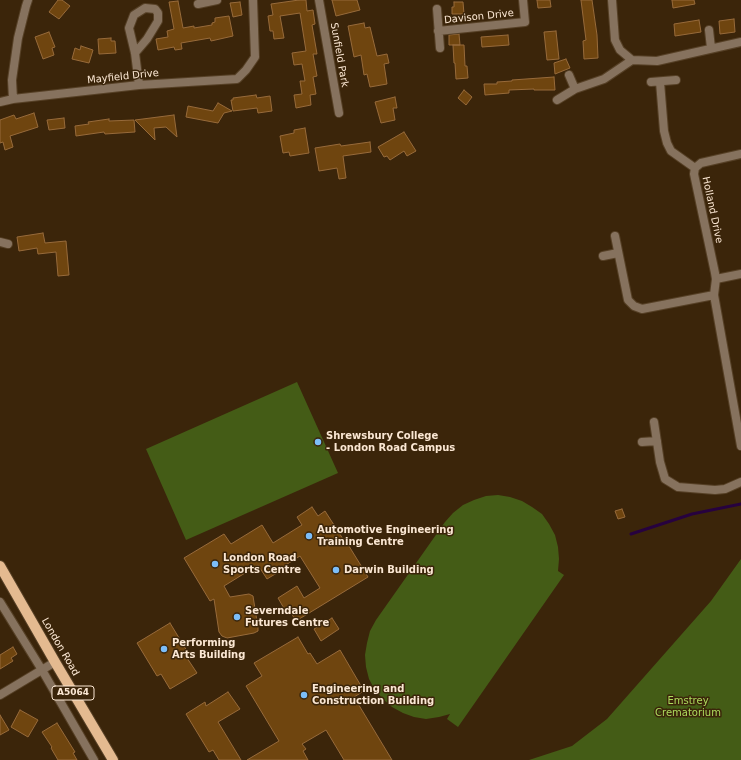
<!DOCTYPE html>
<style>
body{margin:0}
canvas{display:block;background:#3b250a}
</style>
<canvas width="741" height="760"></canvas>
<script>
const c = document.querySelector('canvas').getContext('2d');
c.lineJoin = 'round';
function paint(path, color) { c.fillStyle = color; c.fill(path, 'evenodd'); }
const shape = rows => new Path2D(rows.map(r => 'M' + r).join(''));
function strokePath(path, color, width, dash) { c.strokeStyle = color; c.lineWidth = width; c.lineCap = dash ? 'butt' : 'round'; c.setLineDash(dash || []); c.stroke(path); }
function write(font, color, halo, rows, align = 'center') {
  c.font = font + ' "DejaVu Sans",sans-serif'; c.lineWidth = 3; c.setLineDash([]); c.textBaseline = 'middle'; c.strokeStyle = halo; c.fillStyle = color; for (const [text, x, y, turn = 0] of rows) {
    c.save(); c.translate(x, y); c.rotate((+turn || 0) * Math.PI / 180); c.textAlign = isNaN(turn) ? turn : align; if (halo) c.strokeText(text, 0, 0); c.fillText(text, 0, 0); c.restore();
  }
}
paint(shape([
 [297,382,338,473,186,540,146,449],
 [498,495,510,497,522,501,532,507,542,514,549,524,555,535,558,547,559,559,558,571,564,575,458,727,447,719,450,714,439,717,426,719,414,717,403,713,392,707,383,699,375,690,369,679,366,667,365,655,367,643,370,631,376,620,445,522,453,513,463,505,474,500,486,496],
 [741,559,741,760,529,760,572,746,607,719,711,601]
]), '#445c16');
strokePath(shape([
 [631,534,692,514,741,504]
]), '#27023f', 3);
const building = shape([
 [58,0,62,0,70,6,59,19,49,12,58,0],
 [299,0,306,0,307,11,313,10,315,24,312,25,317,54,313,54,317,76,313,77,316,94,310,95,311,105,296,108,294,95,302,94,300,81,305,81,302,64,294,65,292,53,306,51,300,13,280,16,284,38,274,39,273,31,270,31,268,16,273,15,271,4,299,0],
 [332,0,357,0,360,10,336,16,332,0],
 [537,0,550,0,551,7,538,8,537,0],
 [581,0,592,0,597,35,598,58,584,59,583,41,586,40,581,0],
 [672,0,694,0,695,4,673,8,672,0],
 [178,1,183,28,194,26,194,28,212,25,212,23,215,22,215,18,229,16,233,36,211,41,210,38,181,43,182,49,175,50,174,47,158,50,156,39,168,37,167,31,174,29,169,2,178,1],
 [240,2,242,15,233,17,230,3,240,2],
 [454,2,463,2,464,14,452,14,452,7,454,7,454,2],
 [734,19,735,32,720,34,719,21,734,19],
 [699,20,701,32,675,36,674,24,699,20],
 [364,23,365,28,370,27,377,56,387,54,389,63,384,64,387,84,370,87,367,74,364,75,361,55,354,57,348,26,364,23],
 [556,31,559,59,547,60,544,32,556,31],
 [49,32,55,47,52,48,54,55,43,59,35,37,49,32],
 [459,34,460,45,449,45,449,35,459,34],
 [508,35,509,45,482,47,481,37,508,35],
 [111,38,111,41,115,41,116,53,99,54,98,39,111,38],
 [453,45,464,45,465,66,467,66,468,78,456,79,455,63,454,63,453,45],
 [81,46,93,50,89,63,72,59,75,48,80,50,81,46],
 [566,59,570,68,555,74,554,63,566,59],
 [554,77,555,90,534,90,534,89,509,90,509,93,485,95,484,84,497,84,497,82,512,81,512,80,554,77],
 [464,90,472,97,466,105,458,98,464,90],
 [256,95,257,98,270,96,272,111,258,113,257,108,233,111,231,100,233,100,233,98,256,95],
 [395,97,397,108,393,108,395,120,381,123,375,102,395,97],
 [218,103,232,111,224,113,218,123,186,117,188,106,213,111,218,103],
 [34,113,38,127,10,136,13,147,5,150,3,142,0,143,0,120,14,115,16,119,34,113],
 [174,115,177,137,166,127,154,128,155,140,135,120,174,115],
 [64,118,65,128,49,130,47,120,64,118],
 [109,119,109,121,134,120,135,132,105,134,104,132,76,136,75,126,89,124,88,122,109,119],
 [305,128,309,153,290,156,289,152,283,153,280,136,294,133,294,130,305,128],
 [404,132,416,151,407,156,404,151,390,160,387,156,384,157,378,147,404,132],
 [370,142,371,152,343,156,346,178,339,179,337,168,319,171,315,148,340,144,341,146,370,142],
 [43,233,45,243,66,241,69,275,58,276,56,252,38,254,37,248,19,251,17,237,43,233],
 [312,507,318,516,325,511,343,539,344,538,368,577,296,621,288,608,285,610,278,598,297,586,304,598,320,588,300,556,284,566,285,568,267,579,258,565,224,586,230,597,249,594,253,596,258,628,258,631,254,633,227,638,222,636,219,632,214,599,210,601,184,558,224,534,231,544,262,525,273,543,302,525,297,517,312,507],
 [622,509,625,517,618,519,615,511,622,509],
 [332,618,339,629,321,641,314,629,332,618],
 [170,623,190,656,187,658,197,673,170,689,161,674,157,676,137,643,170,623],
 [298,637,308,654,310,653,317,664,340,650,364,691,354,697,392,760,344,760,326,730,302,744,306,749,303,751,308,760,247,760,279,741,246,686,262,676,254,663,298,637],
 [13,647,17,654,11,658,13,661,0,669,0,655,13,647],
 [228,692,240,709,218,722,241,760,219,760,213,750,209,752,186,714,205,702,206,706,228,692],
 [20,710,38,720,28,737,11,727,20,710],
 [0,715,9,730,0,735,0,715],
 [57,723,75,752,73,753,77,760,58,760,51,748,52,747,42,732,57,723]
]);
paint(building, '#6f450f');
strokePath(building, '#976a3a', 1);
const minor = shape([
 [319,0,339,113],
 [612,0,615,40,620,50,632,60,657,61,741,42],
 [198,4,217,0],
 [437,9,440,48],
 [709,30,711,48],
 [438,31,525,22,523,0],
 [135,53,147,39,158,21,158,13,155,9,145,8,134,15,129,28,135,53,139,85],
 [569,75,575,89],
 [651,82,676,80],
 [660,82,664,131,667,143,671,151,695,168],
 [13,99,12,80,18,38,26,6,28,0],
 [557,100,575,89,604,79,632,60],
 [0,102,13,99,139,85,237,79,246,70,255,57,253,0],
 [741,154,701,163,695,168,694,174,715,273,716,279,714,295,741,446],
 [615,236,628,300,634,306,642,309,714,295],
 [0,242,8,244],
 [603,256,618,253],
 [716,279,741,274],
 [654,422,660,462,665,479,678,487,715,490,725,489,741,482],
 [642,442,657,441],
 [0,602,42,670,94,760],
 [0,695,55,662]
]);
const primary = shape([
 [0,566,55,662,113,760]
]);
strokePath(minor, '#564026', 10);
strokePath(primary, '#564026', 12);
strokePath(minor, '#86725e', 8);
strokePath(primary, '#e4ba90', 10);
for (const [x, y, r, color] of [
 [318,442,4,"#7cbef9"],
 [309,536,4,"#7cbef9"],
 [215,564,4,"#7cbef9"],
 [336,570,4,"#7cbef9"],
 [237,617,4,"#7cbef9"],
 [164,649,4,"#7cbef9"],
 [304,695,4,"#7cbef9"]
]) { const dot = new Path2D(); dot.arc(x, y, r, 0, 2 * Math.PI); c.fillStyle = color; c.fill(dot); strokePath(dot, '#3b250a', 1.5); }
for (const [x, y, w] of [
 [73,693,42]
]) { const box = new Path2D(); box.roundRect(x - w / 2, y - 7, w, 14, 3); c.fillStyle = '#3b250a'; c.fill(box); strokePath(box, '#fbe7d3', 1); }
write('bold 9px', '#fbe7d3', null, [
 ["A5064",73,693]
]);
write('10px', '#fbe7d3', '#3b250a', [
 ["Davison Drive",479,17,-6],
 ["Sunfield Park",339,55,80],
 ["Mayfield Drive",123,77,-6],
 ["Holland Drive",712,210,78],
 ["London Road",60,647,60]
]);
write('bold 10px', '#fbe7d3', '#3b250a', [
 ["Shrewsbury College",326,436],
 ["- London Road Campus",326,448],
 ["Automotive Engineering",317,530],
 ["Training Centre",317,542],
 ["London Road",223,558],
 ["Sports Centre",223,570],
 ["Darwin Building",344,570],
 ["Severndale",245,611],
 ["Futures Centre",245,623],
 ["Performing",172,643],
 ["Arts Building",172,655],
 ["Engineering and",312,689],
 ["Construction Building",312,701]
], 'left');
write('10px', '#addc5d', '#3b250a', [
 ["Emstrey",688,701],
 ["Crematorium",688,713]
]);
</script>
